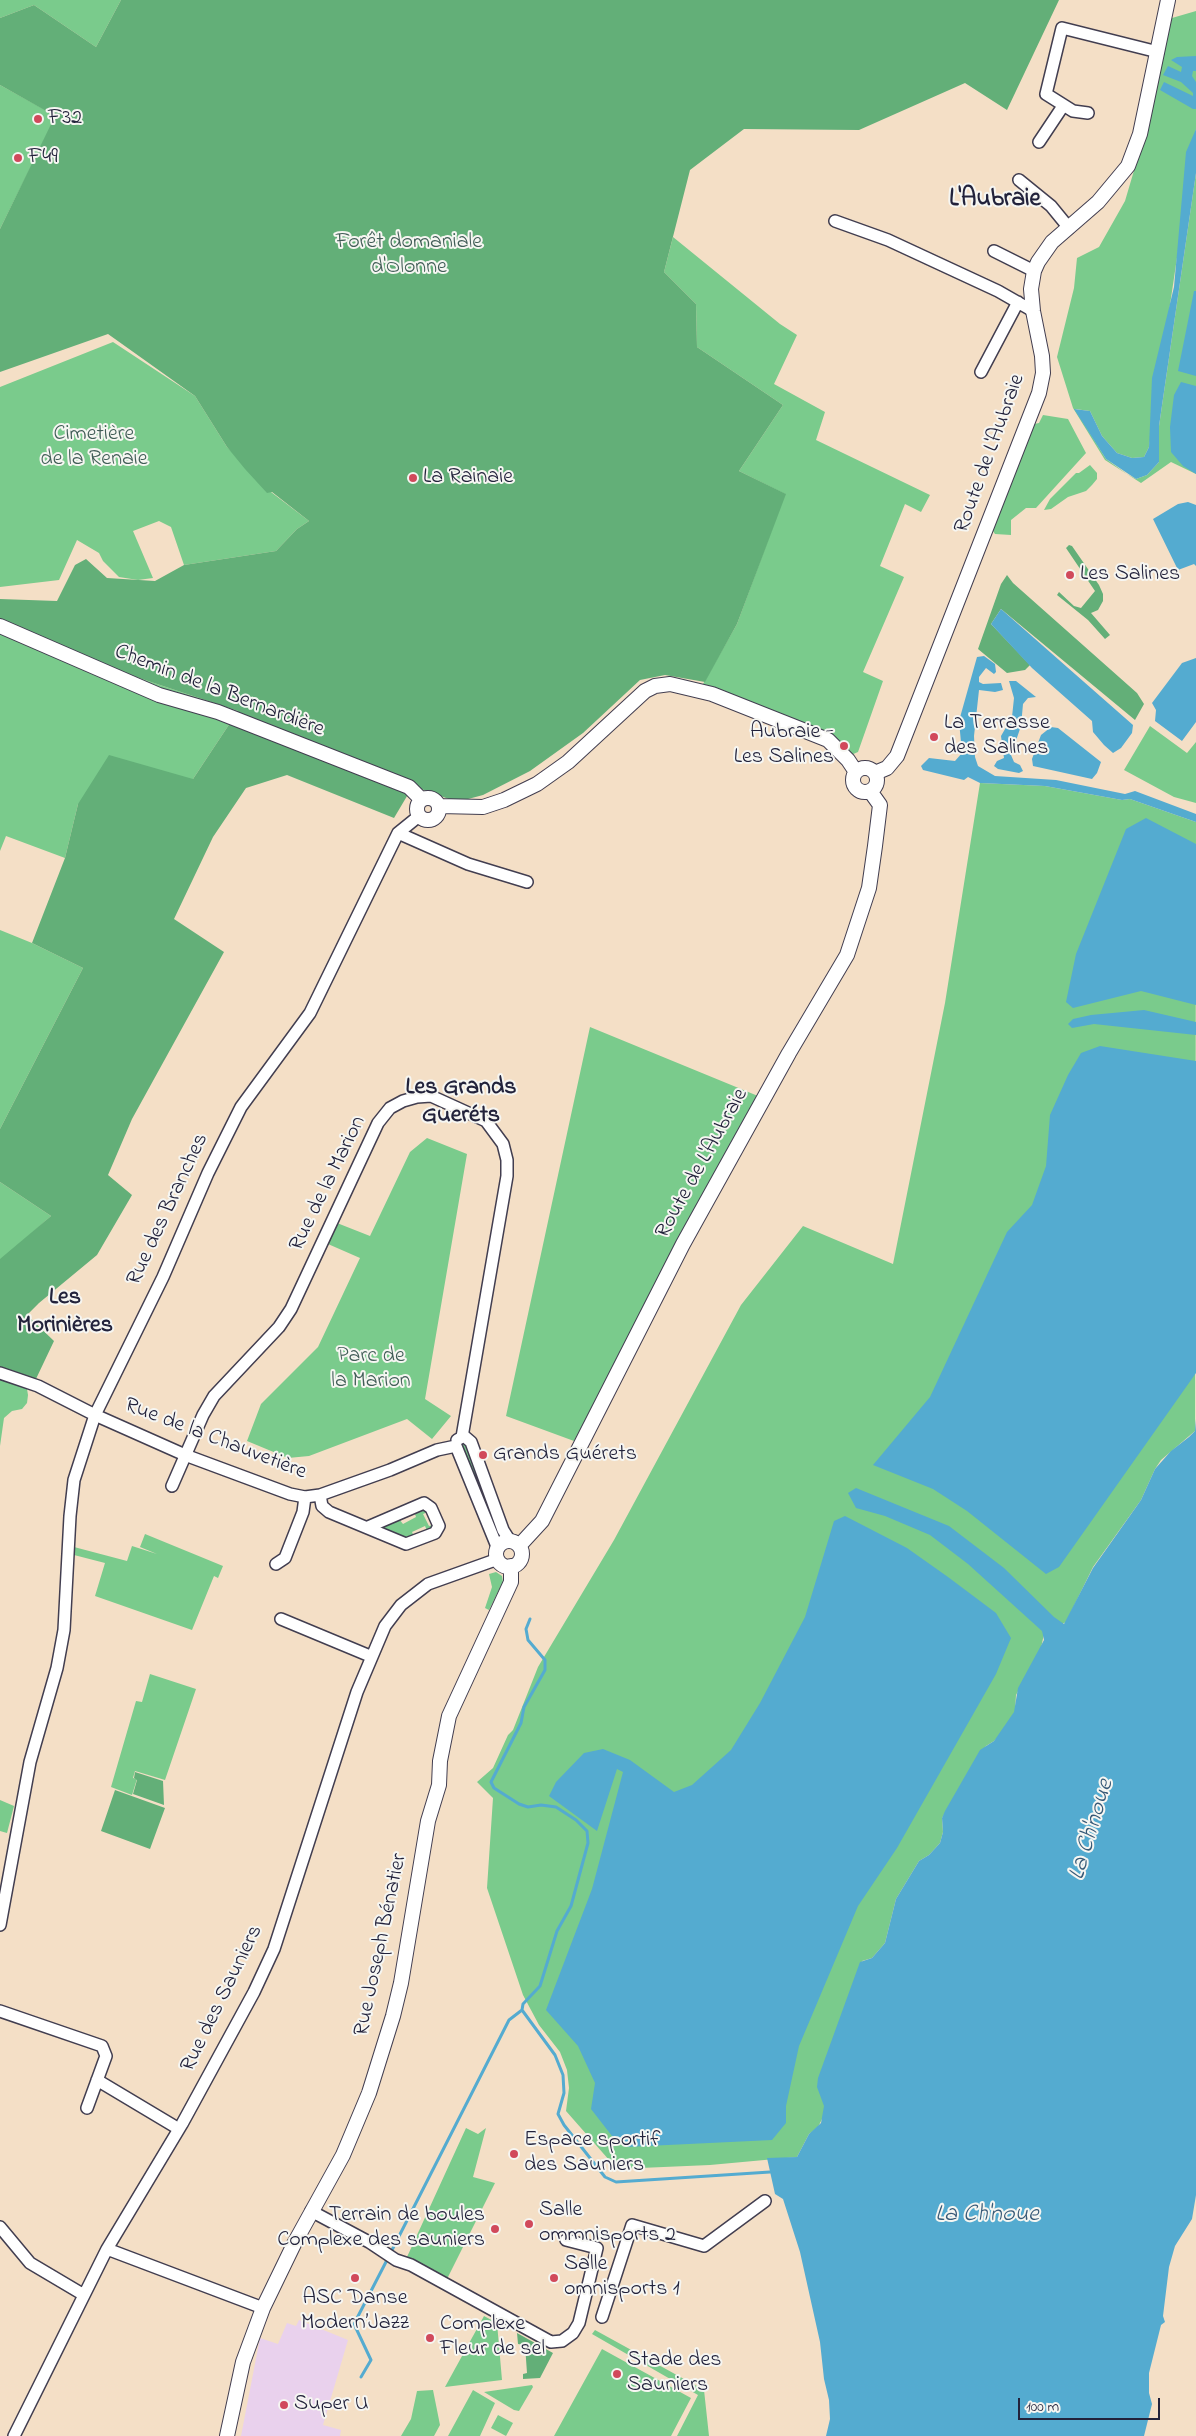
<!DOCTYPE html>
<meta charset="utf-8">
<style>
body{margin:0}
#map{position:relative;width:1196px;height:2436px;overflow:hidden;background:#f4dfc6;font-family:"Indie Flower",sans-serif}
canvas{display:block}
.scale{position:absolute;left:1018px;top:2398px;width:142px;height:22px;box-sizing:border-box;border:2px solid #22223b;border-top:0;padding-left:6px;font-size:15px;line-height:18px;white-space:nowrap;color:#22223b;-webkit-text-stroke:4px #f6f6f2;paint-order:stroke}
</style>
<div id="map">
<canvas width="1196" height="2436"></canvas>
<div class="scale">100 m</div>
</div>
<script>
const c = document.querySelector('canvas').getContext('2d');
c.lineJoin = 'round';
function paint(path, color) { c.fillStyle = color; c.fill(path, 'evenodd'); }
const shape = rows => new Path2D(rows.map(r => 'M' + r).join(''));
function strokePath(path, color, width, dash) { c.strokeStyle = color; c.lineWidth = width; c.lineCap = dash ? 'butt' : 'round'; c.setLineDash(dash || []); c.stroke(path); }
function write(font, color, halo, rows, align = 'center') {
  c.font = font + ' "Indie Flower",sans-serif'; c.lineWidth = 4; c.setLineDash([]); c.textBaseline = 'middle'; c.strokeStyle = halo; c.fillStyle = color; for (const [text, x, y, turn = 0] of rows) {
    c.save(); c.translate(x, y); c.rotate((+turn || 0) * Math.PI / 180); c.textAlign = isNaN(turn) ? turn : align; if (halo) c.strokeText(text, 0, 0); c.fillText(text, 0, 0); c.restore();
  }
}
paint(shape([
 [299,2320,348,2340,323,2425,341,2430,340,2436,241,2436,260,2338,278,2344,287,2323,296,2326]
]), '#e9d1ed');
paint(shape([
 [0,0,121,0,96,47,34,5,0,18],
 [1196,11,1196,129,1149,447,1144,457,1132,458,1117,453,1102,436,1090,411,1075,409,1106,459,1127,474,1136,479,1147,475,1159,462,1159,426,1196,173,1196,474,1171,462,1141,483,1105,460,1073,408,1057,357,1074,288,1077,258,1099,247,1125,201,1143,140,1172,18],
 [0,85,56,116,0,229],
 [673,237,780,324,797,335,774,384,825,412,816,440,930,495,921,512,905,504,880,566,904,577,863,672,883,681,858,752,851,755,824,734,703,684,737,624,785,494,739,471,783,405,697,347,696,304,664,272],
 [113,342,195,396,227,447,271,492,309,521,297,529,276,551,184,565,171,527,159,521,133,531,153,578,138,580,119,577,103,561,99,553,77,540,59,580,0,587,0,387],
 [1043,415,1068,419,1086,453,1036,508,1026,508,1011,520,1011,535,995,534,993,531,1034,424,1039,423],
 [1090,465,1097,473,1097,479,1092,485,1086,491,1068,497,1051,509,1044,510,1050,499,1076,473,1079,473],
 [0,619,127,674,238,711,193,779,78,804,65,858,6,836,0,851],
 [1150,726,1187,753,1196,742,1196,803,1174,797,1124,770],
 [980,783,1045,786,1122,800,1130,799,1196,822,1195,1431,1161,1460,1155,1469,1141,1500,1093,1567,1066,1622,1044,1634,1041,1648,1016,1695,1015,1712,1001,1734,994,1741,986,1746,942,1818,943,1832,940,1843,929,1855,919,1861,896,1899,885,1943,872,1958,862,1961,824,2106,824,2115,818,2127,809,2134,797,2157,710,2165,617,2169,566,2111,569,2088,567,2070,560,2052,539,2025,523,1995,487,1888,493,1798,477,1782,493,1768,508,1735,513,1730,538,1667,614,1540,741,1305,803,1226,893,1264,945,1003],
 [0,930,32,943,83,968,0,1129],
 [590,1027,758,1096,574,1441,506,1416],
 [427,1138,467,1154,425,1399,451,1416,432,1439,407,1419,309,1456,288,1458,247,1441,261,1404,318,1347,360,1258,328,1244,337,1223,370,1236,410,1152],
 [0,1182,51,1216,0,1261],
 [0,1378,21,1383,27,1389,28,1395,27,1403,22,1409,12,1411,4,1418,0,1446],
 [464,1442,500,1529,495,1532,461,1446],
 [424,1507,430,1511,423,1514,429,1526,435,1524,428,1533,425,1526,412,1532,415,1538,408,1539,382,1529,384,1525,399,1519,403,1524,416,1517,414,1511],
 [145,1534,223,1566,218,1578,214,1576,192,1630,95,1596,105,1563,74,1555,74,1547,127,1561,132,1546,157,1554,140,1547],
 [496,1572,502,1576,503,1582,489,1610,485,1608,492,1587,489,1574],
 [150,1674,196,1689,165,1780,135,1771,133,1778,137,1779,132,1795,111,1787,136,1701,142,1702],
 [0,1800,14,1806,7,1833,0,1831],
 [466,2128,478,2134,486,2128,473,2177,495,2183,447,2279,407,2257],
 [484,2316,497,2323,502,2380,445,2387],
 [595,2330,704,2390,709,2436,677,2436,698,2395,592,2334],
 [602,2349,691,2398,671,2436,554,2436],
 [532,2385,533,2387,519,2411,514,2410,484,2392],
 [433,2390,440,2425,434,2436,401,2436,411,2419,417,2391],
 [473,2390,495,2403,480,2436,448,2436],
 [498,2415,513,2423,506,2436,491,2428]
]), '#7acb8c');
paint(shape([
 [121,0,1059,0,1007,110,965,83,859,130,744,129,690,170,664,272,696,304,697,347,783,405,739,471,786,494,737,624,705,682,665,675,640,680,583,733,530,771,483,795,457,802,413,786,394,818,287,775,246,788,213,837,174,919,224,952,132,1119,108,1175,132,1195,97,1255,39,1303,27,1315,54,1341,35,1381,0,1368,0,1259,51,1216,0,1182,0,1129,83,968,32,943,65,858,78,804,109,755,193,779,238,711,127,674,0,619,0,599,57,601,75,565,86,559,107,578,155,581,184,565,276,551,297,529,309,521,272,492,267,493,245,469,227,447,195,396,108,334,0,372,0,229,55,116,0,85,0,18,34,5,96,47],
 [1069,545,1072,546,1099,585,1103,594,1103,601,1098,610,1091,613,1110,635,1105,639,1088,620,1057,595,1059,592,1074,606,1081,608,1095,591,1068,551,1066,548],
 [1007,575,1013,583,1137,693,1144,704,1135,720,1001,609,991,624,1030,665,1025,670,1007,673,978,649,1001,584],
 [135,1772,163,1781,164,1805,133,1794,137,1780,134,1778],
 [115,1790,165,1808,150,1849,101,1831],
 [517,2333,553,2353,540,2378,523,2379,523,2374,527,2373,525,2345,518,2344]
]), '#63af78');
paint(shape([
 [1196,56,1196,71,1193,71,1192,76,1196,82,1196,109,1193,109,1160,90,1164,82,1193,96,1193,93,1181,82,1163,75,1168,66,1181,72,1182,67,1171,60,1177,57],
 [1196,129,1196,173,1159,426,1159,462,1147,475,1136,479,1106,459,1074,409,1090,411,1102,436,1117,453,1132,458,1144,457,1149,447,1152,378,1174,287,1186,152],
 [1194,291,1196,291,1196,376,1178,371],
 [1181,382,1196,386,1196,474,1183,466,1171,452,1170,427,1174,395],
 [1188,502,1196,505,1196,566,1194,564,1178,570,1153,519,1178,504],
 [1001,609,1133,725,1132,733,1121,748,1113,753,1104,745,1093,732,1092,721,1032,668,991,624],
 [984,656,995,664,996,672,994,674,986,668,979,677,979,682,983,684,1001,683,1003,690,995,692,979,690,974,736,975,757,978,766,995,776,1056,780,1125,794,1135,791,1196,814,1196,822,1130,799,1122,800,1045,786,980,783,968,777,964,780,923,770,921,766,929,758,955,761,962,753,959,721,977,657],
 [1196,658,1196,722,1182,741,1155,721,1156,710,1152,703,1182,663],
 [1009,681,1016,681,1036,697,1028,698,1023,704,1021,726,1011,755,1014,762,1020,765,1023,771,1019,773,998,769,994,766,997,761,1004,758,1001,736,1012,717,1014,698],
 [1051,727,1058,728,1101,762,1097,773,1092,779,1033,766,1032,759,1041,735],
 [1146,818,1196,844,1196,1005,1141,991,1073,1008,1066,1002,1076,954,1126,829],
 [1144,1010,1196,1022,1196,1035,1094,1024,1072,1028,1068,1024,1073,1019,1091,1015],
 [1100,1046,1196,1061,1196,1373,1059,1567,1046,1574,967,1511,933,1489,873,1465,930,1397,1007,1232,1032,1205,1046,1166,1050,1115,1068,1075,1081,1053],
 [1196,1419,1196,2195,1192,2219,1175,2246,1169,2267,1163,2316,1165,2322,1161,2325,1149,2373,1149,2393,1152,2404,1144,2436,826,2436,830,2419,829,2400,824,2379,820,2342,800,2252,783,2199,775,2194,767,2158,797,2157,809,2134,821,2123,824,2106,817,2087,818,2078,860,1962,872,1958,885,1943,896,1899,919,1861,929,1855,940,1843,943,1832,942,1818,945,1811,980,1750,994,1741,1014,1712,1018,1688,1044,1640,1042,1631,968,1564,930,1535,885,1516,856,1508,848,1493,856,1488,949,1526,1004,1568,1054,1617,1064,1624,1093,1568,1141,1500,1155,1469,1171,1451,1189,1437,1195,1431],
 [845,1516,907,1548,948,1577,996,1613,1011,1638,996,1674,897,1848,858,1906,799,2046,786,2106,786,2123,772,2140,626,2147,612,2136,591,2109,595,2083,578,2046,546,2010,592,1889,623,1772,617,1769,597,1831,549,1796,556,1782,584,1753,603,1749,630,1760,674,1792,692,1785,731,1750,760,1703,805,1617,834,1521]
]), '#54abd0');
strokePath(shape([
 [530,1619,526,1629,528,1640,545,1660,545,1670,524,1707,521,1723,491,1782,494,1788,519,1804,528,1807,541,1805,556,1807,576,1820,587,1831,588,1843,571,1906,557,1931,540,1986,523,2004,522,2010,555,2055,563,2075,564,2093,558,2114,564,2125,605,2177,616,2182,770,2172],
 [391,2252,509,2020,522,2010],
 [361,2377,371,2360,354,2324,388,2258]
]), '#54abd0', 3);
const minor = shape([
 [1088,113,1073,111,1046,94,1062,28,1158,52],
 [1039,142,1063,106],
 [1019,180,1051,206,1069,228],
 [835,221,888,240,998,291,1033,311],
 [994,251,1034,271],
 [981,372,1018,302],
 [398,833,468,864,527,882],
 [0,1373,38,1386,95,1415,185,1455,290,1494,305,1497,320,1495,390,1470,437,1450,456,1446],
 [457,1440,464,1436,471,1442,503,1530,510,1541],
 [456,1446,498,1549],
 [172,1486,203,1415,214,1396,279,1327,291,1309,378,1123,390,1108,403,1101,417,1097,431,1096,486,1121,503,1144,507,1160,507,1176,462,1437],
 [320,1495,322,1506,329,1512,406,1544,435,1533,439,1526,431,1508,424,1503,368,1527],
 [276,1564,285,1558,303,1512,305,1497],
 [281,1619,370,1656],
 [0,1925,30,1762,57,1668,64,1630,70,1516,74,1480,95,1415,163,1277,208,1173,241,1107,310,1013,398,833,419,816],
 [0,2011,102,2046,106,2056,87,2108],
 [97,2080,179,2129],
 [311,2211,369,2242,396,2260,411,2265,551,2342,562,2341,573,2333,579,2323,597,2248,566,2240],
 [0,2227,30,2263,84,2295],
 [107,2249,263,2308],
 [602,2317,632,2225,704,2246,765,2201],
 [14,2436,107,2249,182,2124,254,1992,274,1949,357,1692,385,1626,401,1605,428,1584,498,1559]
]);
const tertiary = shape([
 [0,626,159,695,218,712,409,787,421,799],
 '853 780a12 12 0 1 1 24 0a12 12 0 1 1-24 0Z',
 [875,773,887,768,897,756,1039,393,1043,373,1042,356,1033,311,1031,289,1034,271,1038,262,1052,242,1098,202,1128,166,1140,134,1168,0],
 '417 809a11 11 0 1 1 22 0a11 11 0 1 1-22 0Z',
 [440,806,483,807,504,800,537,784,568,762,645,691,655,686,670,684,712,694,828,740,848,760,856,772],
 '496 1554a13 13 0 1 1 26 0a13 13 0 1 1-26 0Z',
 [519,1546,542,1521,683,1244,789,1053,847,955,869,888,875,846,880,805,870,791],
 [227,2436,243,2362,263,2308,295,2242,343,2155,369,2093,393,2016,401,1983,428,1821,439,1785,440,1761,449,1716,511,1582,511,1566]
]);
strokePath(minor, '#423e50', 14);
strokePath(tertiary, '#423e50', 16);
strokePath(minor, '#fff', 11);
strokePath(tertiary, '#fff', 14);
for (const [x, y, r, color] of [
 [38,119,5,"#d1495b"],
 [18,158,5,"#d1495b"],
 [413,478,5,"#d1495b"],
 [1070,575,5,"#d1495b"],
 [934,737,5,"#d1495b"],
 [844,746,5,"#d1495b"],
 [483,1455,5,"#d1495b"],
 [514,2154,5,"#d1495b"],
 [529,2224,5,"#d1495b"],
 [495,2229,5,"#d1495b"],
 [355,2278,5,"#d1495b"],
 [554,2278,5,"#d1495b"],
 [430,2338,5,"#d1495b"],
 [617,2374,5,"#d1495b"],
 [284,2405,5,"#d1495b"]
]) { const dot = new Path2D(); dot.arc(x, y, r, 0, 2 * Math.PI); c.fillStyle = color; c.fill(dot); strokePath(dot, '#f6f6f2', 2); }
write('22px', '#22223b', '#f6f6f2', [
 ["F32",48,119],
 ["F49",28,158],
 ["La Rainaie",423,478],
 ["Les Salines",1080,575],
 ["La Terrasse",944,724],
 ["des Salines",944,749],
 ["Aubraie -",834,733,"right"],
 ["Les Salines",834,758,"right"],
 ["Grands Guérets",493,1455],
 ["Espace sportif",524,2141],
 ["des Sauniers",524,2166],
 ["Salle",539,2211],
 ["ommnisports 2",539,2236],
 ["Terrain de boules",485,2216,"right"],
 ["Complexe des sauniers",485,2241,"right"],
 ["Salle",564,2265],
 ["omnisports 1",564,2290],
 ["ASC Danse",355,2299,"center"],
 ["Modern’Jazz",355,2324,"center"],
 ["Complexe",440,2325],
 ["Fleur de sel",440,2350],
 ["Stade des",627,2361],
 ["Sauniers",627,2386],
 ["Super U",294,2405]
], 'left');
write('22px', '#415d57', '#f6f6f2', [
 ["Forêt domaniale",409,243],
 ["d'Olonne",409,268],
 ["Cimetière",94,435],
 ["de la Renaie",94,460],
 ["Parc de",371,1357],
 ["la Marion",371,1382]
]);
write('22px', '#22223b', '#f6f6f2', [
 ["Route de L'Aubraie",991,454,-70],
 ["Chemin de la Bernardière",219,692,21],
 ["Route de L'Aubraie",703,1164,-61],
 ["Rue de la Marion",329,1184,-64],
 ["Rue des Branches",169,1210,-65],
 ["Rue de la Chauvetière",215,1440,21],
 ["Rue Joseph Bénatier",382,1945,-78],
 ["Rue des Sauniers",223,1999,-64]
]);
write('bold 24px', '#22223b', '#f6f6f2', [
 ["Les Grands",461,1089],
 ["Gueréts",461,1117],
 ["Les",65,1299],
 ["Morinières",65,1327]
]);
write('italic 24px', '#365977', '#f6f6f2', [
 ["La Ch'noue",1093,1830,-73],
 ["La Ch'noue",987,2216]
]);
write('bold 25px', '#22223b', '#f6f6f2', [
 ["L'Aubraie",995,201]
]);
</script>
